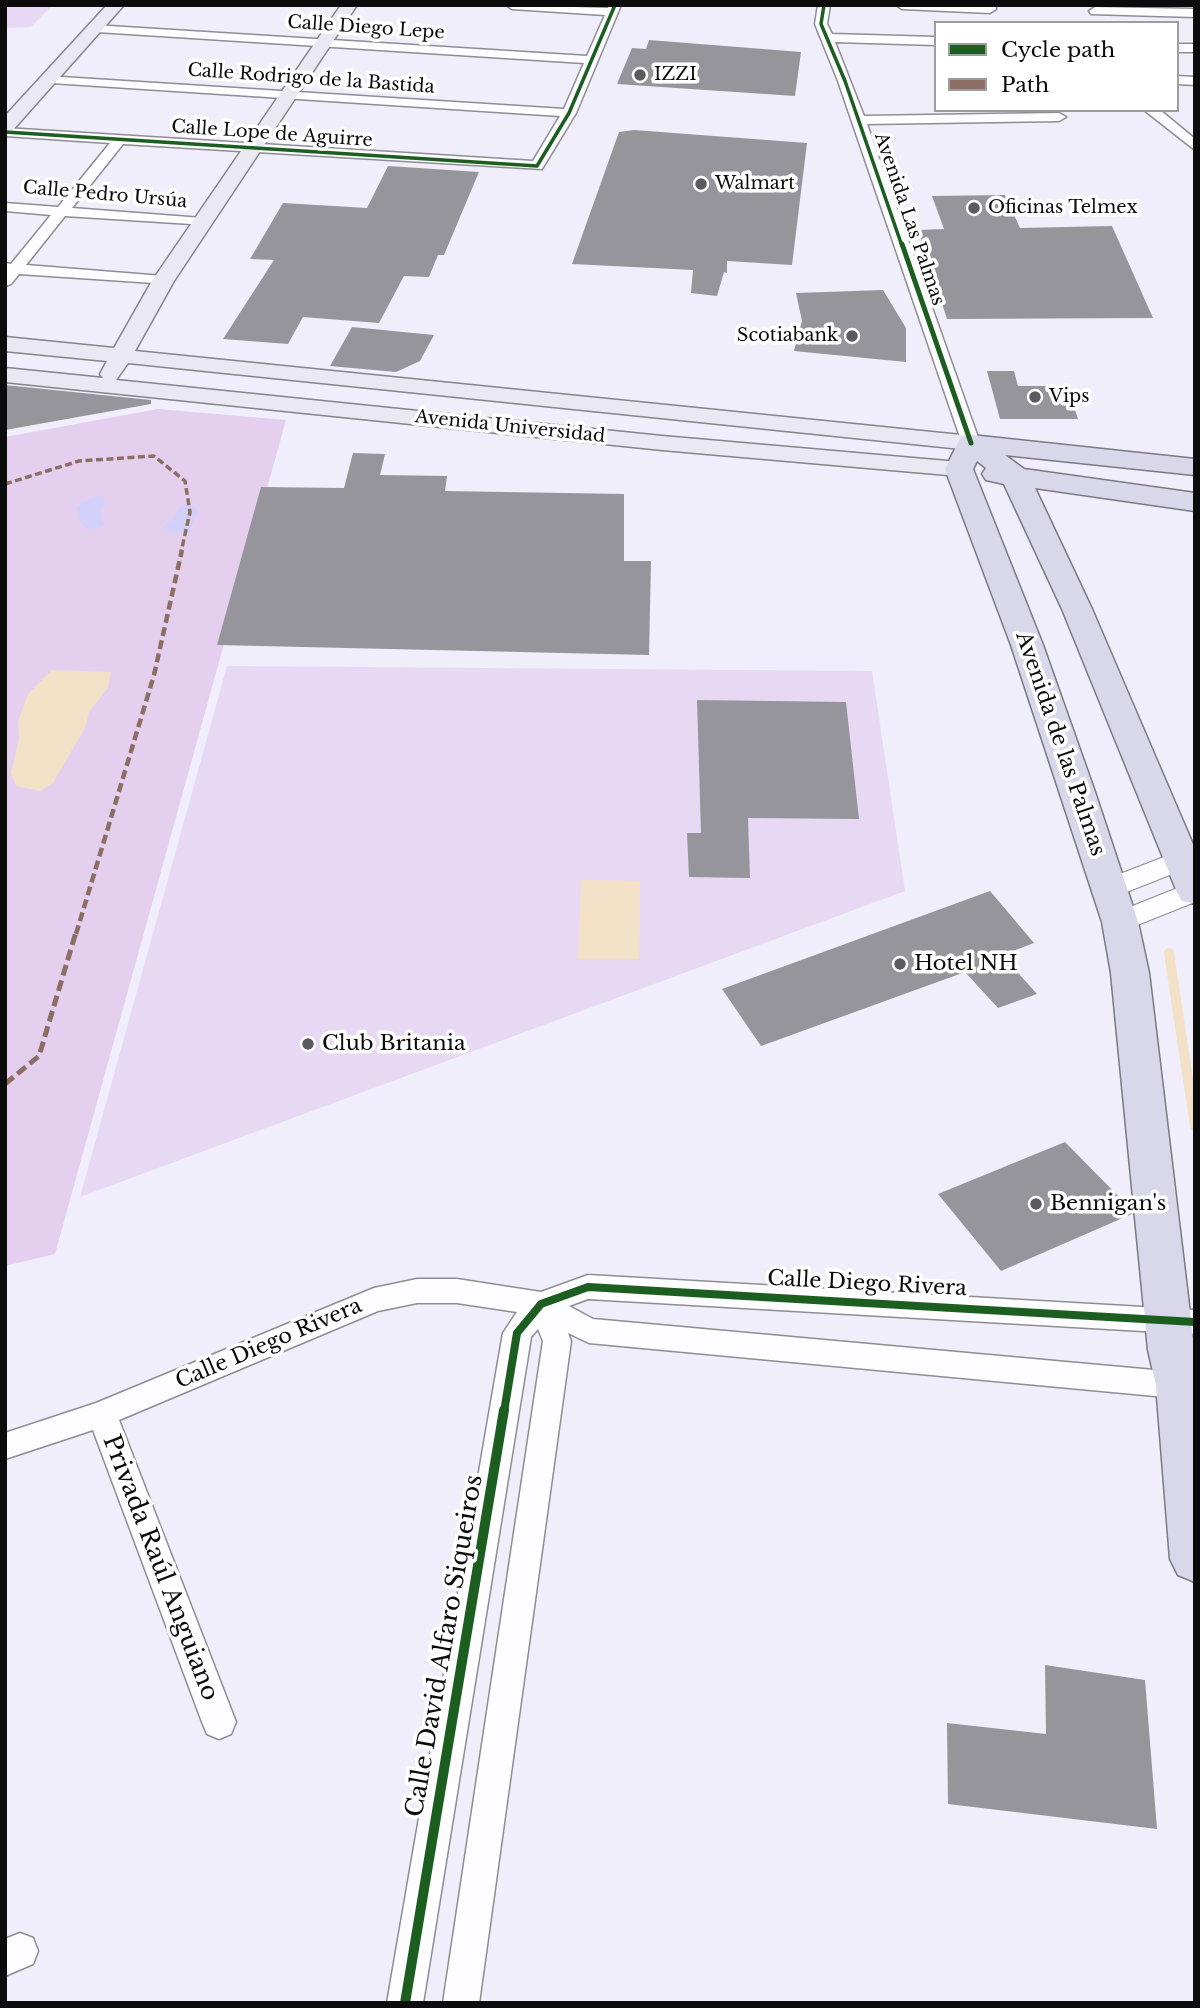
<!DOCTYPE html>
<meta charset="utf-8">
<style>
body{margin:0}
#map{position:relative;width:1200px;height:2008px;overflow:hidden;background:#f0eefa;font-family:"Libre Baskerville",serif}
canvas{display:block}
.frame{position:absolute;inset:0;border:7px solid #0b0b0b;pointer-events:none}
.legend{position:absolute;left:934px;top:21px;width:245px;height:91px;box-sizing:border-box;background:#fff;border:2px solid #9d9d9d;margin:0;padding:9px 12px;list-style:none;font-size:21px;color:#0b0b0b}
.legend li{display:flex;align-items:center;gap:14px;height:35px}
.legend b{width:35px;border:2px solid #9d9d9d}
</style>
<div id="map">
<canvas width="1200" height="2008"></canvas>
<div class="frame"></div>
<ul class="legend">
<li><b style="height:9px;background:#1b5e20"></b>Cycle path</li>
<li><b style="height:9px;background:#8d6e63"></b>Path</li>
</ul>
</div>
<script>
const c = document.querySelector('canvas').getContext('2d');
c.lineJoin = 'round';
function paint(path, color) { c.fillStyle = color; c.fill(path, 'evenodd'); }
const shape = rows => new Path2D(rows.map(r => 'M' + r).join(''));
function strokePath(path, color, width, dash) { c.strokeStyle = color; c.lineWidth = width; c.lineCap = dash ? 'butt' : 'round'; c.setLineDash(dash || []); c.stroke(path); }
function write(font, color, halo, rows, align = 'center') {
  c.font = font + ' "Libre Baskerville",serif'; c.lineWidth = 7; c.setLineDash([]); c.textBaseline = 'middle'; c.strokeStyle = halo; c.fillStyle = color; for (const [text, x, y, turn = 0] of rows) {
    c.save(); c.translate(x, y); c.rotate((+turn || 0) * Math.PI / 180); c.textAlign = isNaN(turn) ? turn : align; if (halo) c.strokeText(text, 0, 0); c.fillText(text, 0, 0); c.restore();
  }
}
paint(shape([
 [158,409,286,420,55,1254,5,1266,5,437]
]), '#e4cfef');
paint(shape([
 [94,497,101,497,105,500,101,512,104,525,98,529,90,530,80,522,77,508,84,501],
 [186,504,195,506,197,512,190,531,178,533,160,529,173,519,180,506]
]), '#d3d1f9');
paint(shape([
 [5,5,53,5,31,27,5,28],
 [227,666,872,671,905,891,80,1197]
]), '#e7d9f3');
paint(shape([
 [52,670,111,672,108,688,89,712,85,728,53,783,40,791,16,786,11,773,19,739,18,721,28,694],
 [581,880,640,881,639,959,578,959]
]), '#f2e1c7');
strokePath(shape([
 [1169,953,1195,1126]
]), '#f2e1c7', 10);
paint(shape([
 [649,40,801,52,795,96,617,84,632,48,646,49],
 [634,130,807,143,792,265,727,261,727,273,724,272,717,296,691,293,693,270,572,264,619,132],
 [388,166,479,172,444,255,438,255,429,277,404,276,379,323,303,317,288,344,223,339,274,260,250,259,283,203,367,208],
 [1005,195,1020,228,1112,226,1153,318,947,319,918,230,944,229,932,196],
 [883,290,906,328,906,362,794,351,802,321,796,293],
 [352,327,434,335,420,361,396,372,330,366],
 [987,371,1014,371,1018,386,1067,386,1078,419,1000,419],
 [5,385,151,400,151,404,5,430],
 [353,453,385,454,380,475,447,476,445,491,624,494,624,561,651,561,649,655,217,645,261,487,344,488],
 [697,700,846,702,859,819,748,818,750,878,689,877,687,833,701,833],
 [990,891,1034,943,1002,955,1037,994,998,1008,965,972,761,1046,722,989],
 [1065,1142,1132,1210,1132,1214,1001,1271,938,1194],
 [1045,1665,1145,1680,1157,1829,948,1804,947,1723,1046,1734]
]), '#96959c');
const minor = shape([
 [506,5,608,8,609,5,621,5,576,113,542,169,123,144,72,208,202,218,209,222,207,225,65,216,26,265,163,276,169,278,171,281,169,284,19,274,11,284,5,286,5,263,11,264,51,215,5,211,5,203,58,207,110,143,5,136,5,128,533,161,560,116,51,83,44,79,46,76,564,109,584,63,97,32,91,28,93,25,587,56,605,15,512,9,506,5],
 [818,5,830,5,827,24,832,34,936,37,936,45,835,42,864,116,1059,113,1066,117,1059,121,867,124,980,443,977,447,971,448,962,443,838,81,815,24,818,5],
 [896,5,996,5,996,9,990,13,902,9,896,5],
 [1095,7,1195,9,1195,17,1091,14,1089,11,1095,7],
 [1177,44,1195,44,1195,52,1177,52,1177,44],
 [1177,76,1195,77,1195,85,1177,84,1177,76],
 [1144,110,1160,110,1195,139,1195,150,1144,110],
 [588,1275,1195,1310,1195,1334,588,1299,569,1306,593,1319,1187,1373,1195,1376,1195,1396,1187,1399,589,1343,568,1333,571,1341,479,2003,443,2003,543,1341,538,1329,531,1337,423,2003,387,2003,503,1333,517,1312,457,1303,417,1303,378,1311,119,1420,236,1722,231,1734,219,1739,207,1734,202,1722,93,1430,5,1459,5,1433,96,1403,374,1288,417,1279,457,1279,541,1292,588,1275],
 [20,1933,33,1938,38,1951,33,1964,5,1976,5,1939,20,1933]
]);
const tertiary = shape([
 [1195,845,1195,865,1109,899,1099,896,1095,889,1099,882,1195,845],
 [1195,881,1195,902,1120,932,1110,929,1106,922,1110,915,1195,881]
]);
const secondary = shape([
 [107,5,124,5,12,131,5,133,5,116,107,5],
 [341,5,357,5,174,281,135,351,971,436,979,438,983,443,979,448,971,450,128,363,116,380,662,436,959,462,968,464,971,469,968,474,959,476,662,450,5,382,5,368,103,378,100,374,107,361,5,351,5,337,114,348,152,281,341,5]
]);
const primary = shape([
 [971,435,1195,459,1195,475,1005,455,1024,469,1195,493,1195,511,1035,488,1092,609,1195,849,1195,904,1182,901,1177,892,1062,609,1004,484,986,480,982,474,986,468,977,461,973,469,1043,645,1095,792,1138,922,1149,973,1195,1355,1195,1582,1178,1575,1170,1559,1156,1385,1148,1350,1111,973,1102,922,1011,645,945,469,961,437,971,435]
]);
strokePath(minor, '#8e8d93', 3);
strokePath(tertiary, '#8e8d93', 2);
strokePath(secondary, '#858489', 3);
strokePath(primary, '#7b7a80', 3);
paint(minor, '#fdfcfe');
paint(tertiary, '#fdfcfe');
paint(secondary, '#e9e8f3');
paint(primary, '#d9d8eb');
strokePath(shape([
 [5,484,79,461,154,456,185,481,190,512,181,552]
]), '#8d6e63', 3.5, [7, 3.5]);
strokePath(shape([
 [76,934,154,675,182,550]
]), '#8d6e63', 4.5, [9, 4.5]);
strokePath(shape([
 [5,1084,39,1056,76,932]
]), '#8d6e63', 5, [11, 5]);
strokePath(shape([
 [824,5,821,24,845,81,902,246],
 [5,132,537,166,569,113,615,5]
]), '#1b5e20', 3.5);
strokePath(shape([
 [902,244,971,443]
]), '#1b5e20', 5);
strokePath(shape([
 [504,1412,517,1333,541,1304,588,1287,1195,1322]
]), '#1b5e20', 8);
strokePath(shape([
 [405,2003,504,1410]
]), '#1b5e20', 10);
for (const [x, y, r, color] of [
 [640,75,7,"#5b5a5f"],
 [701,184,7,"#5b5a5f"],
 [974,208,7,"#5b5a5f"],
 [852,336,7,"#5b5a5f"],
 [1035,397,7,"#5b5a5f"],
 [900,964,7,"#5b5a5f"],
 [308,1044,7,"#5b5a5f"],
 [1036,1204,7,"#5b5a5f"]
]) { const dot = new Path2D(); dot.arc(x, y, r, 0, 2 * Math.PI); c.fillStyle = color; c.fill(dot); strokePath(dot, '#fff', 2.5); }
write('18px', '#0b0b0b', '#fff', [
 ["Calle Diego Lepe",366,28,4],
 ["Calle Rodrigo de la Bastida",311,79,4],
 ["Calle Lope de Aguirre",272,134,4],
 ["Calle Pedro Ursúa",105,195,5],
 ["Avenida Las Palmas",909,219,71],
 ["Avenida Universidad",510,427,6]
]);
write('18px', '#0b0b0b', '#fff', [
 ["IZZI",654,75],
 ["Walmart",715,184],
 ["Oficinas Telmex",988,208],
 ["Scotiabank",838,336,"right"],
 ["Vips",1049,397]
], 'left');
write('21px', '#0b0b0b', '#fff', [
 ["Avenida de las Palmas",1060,744,71],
 ["Calle Diego Rivera",867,1284,3],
 ["Calle Diego Rivera",269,1344,-23]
]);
write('21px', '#0b0b0b', '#fff', [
 ["Hotel NH",914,964],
 ["Club Britania",322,1044],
 ["Bennigan's",1050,1204]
], 'left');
write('24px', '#0b0b0b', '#fff', [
 ["Privada Raúl Anguiano",160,1568,69],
 ["Calle David Alfaro Siqueiros",445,1646,-80]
]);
</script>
